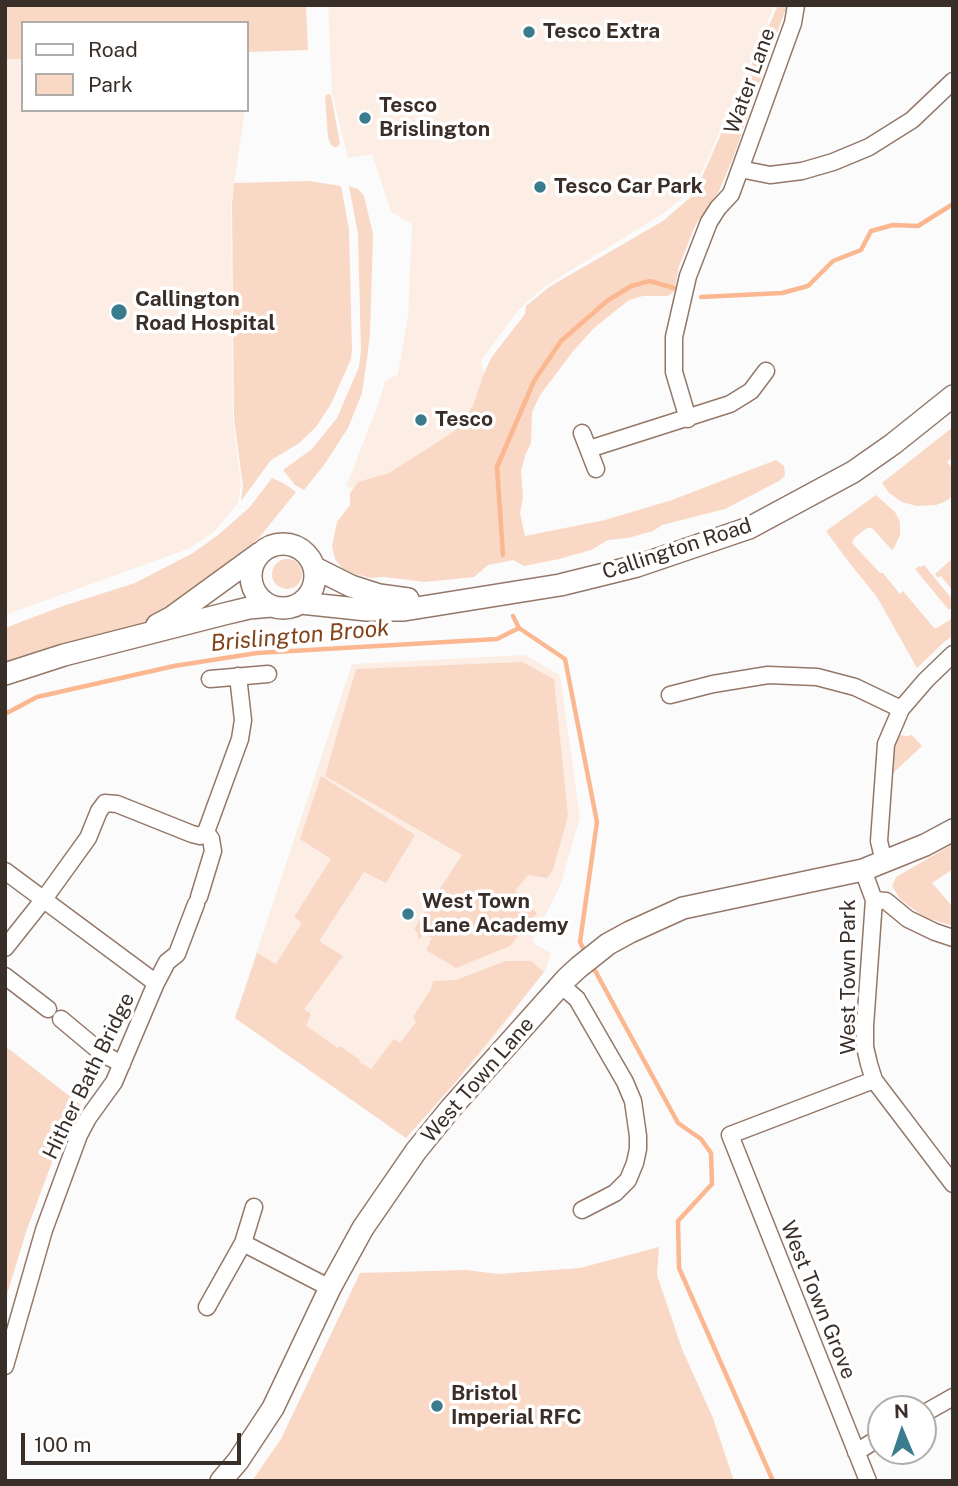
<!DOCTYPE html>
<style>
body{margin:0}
#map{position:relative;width:958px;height:1486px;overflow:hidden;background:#fbfbfb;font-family:"Public Sans",sans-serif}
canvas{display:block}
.frame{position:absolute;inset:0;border:7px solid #3a2f28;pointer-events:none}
.legend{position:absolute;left:21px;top:21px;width:228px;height:91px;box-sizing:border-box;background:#fff;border:2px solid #b0aca9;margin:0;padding:9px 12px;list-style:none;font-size:21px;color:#3a2f28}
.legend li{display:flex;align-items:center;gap:14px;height:35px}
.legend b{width:35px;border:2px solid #b0aca9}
.north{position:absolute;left:867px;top:1395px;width:70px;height:70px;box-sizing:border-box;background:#fff;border:2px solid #b0aca9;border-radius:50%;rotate:358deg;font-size:19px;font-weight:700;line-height:28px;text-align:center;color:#3a2f28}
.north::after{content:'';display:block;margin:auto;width:24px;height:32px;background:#3a7c8e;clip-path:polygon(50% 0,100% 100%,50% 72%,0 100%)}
.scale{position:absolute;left:21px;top:1433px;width:220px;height:32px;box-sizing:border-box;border:4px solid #3a2f28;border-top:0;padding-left:9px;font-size:21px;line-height:24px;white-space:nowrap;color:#3a2f28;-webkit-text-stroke:5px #fff;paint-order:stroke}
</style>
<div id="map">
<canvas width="958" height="1486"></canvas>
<div class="frame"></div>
<ul class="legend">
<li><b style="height:9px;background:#fff"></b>Road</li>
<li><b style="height:19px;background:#f9d8c5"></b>Park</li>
</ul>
<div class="north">N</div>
<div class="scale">100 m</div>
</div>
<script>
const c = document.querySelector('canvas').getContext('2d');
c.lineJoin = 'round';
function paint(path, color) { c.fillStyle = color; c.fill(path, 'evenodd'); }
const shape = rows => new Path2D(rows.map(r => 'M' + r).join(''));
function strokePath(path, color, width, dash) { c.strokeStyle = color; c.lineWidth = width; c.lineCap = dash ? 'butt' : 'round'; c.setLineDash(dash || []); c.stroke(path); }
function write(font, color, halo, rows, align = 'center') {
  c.font = font + ' "Public Sans",sans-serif'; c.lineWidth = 7; c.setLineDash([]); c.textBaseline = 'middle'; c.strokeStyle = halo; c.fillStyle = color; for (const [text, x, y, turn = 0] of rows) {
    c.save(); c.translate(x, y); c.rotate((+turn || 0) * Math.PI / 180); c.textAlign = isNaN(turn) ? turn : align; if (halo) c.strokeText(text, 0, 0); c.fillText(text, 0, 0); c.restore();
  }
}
paint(shape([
 [328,5,775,5,700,176,686,195,661,215,550,283,529,300,515,314,481,361,485,378,482,397,447,444,376,491,346,487,379,402,385,381,398,374,408,315,412,224,391,212,372,154,348,158,332,93],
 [5,59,23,59,23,110,245,110,231,205,233,419,241,485,238,503,214,532,188,549,5,615],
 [525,655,560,675,580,818,560,886,532,942,551,953,546,969,493,1039,406,1138,235,1018,352,664]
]), '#fdeee5');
paint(shape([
 [5,5,306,5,308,50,247,52,247,23,23,23,23,59,5,59],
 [778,5,787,5,733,158,719,191,695,226,679,266,674,292,667,296,643,296,629,300,594,328,574,350,540,395,532,412,531,443,525,456,521,471,523,497,520,513,525,536,605,520,672,500,776,460,784,466,785,476,779,481,725,509,662,525,653,531,628,538,608,540,591,550,559,559,524,566,513,560,488,565,474,577,425,582,384,577,371,578,355,574,343,569,335,559,332,546,337,522,350,505,350,493,358,482,389,473,455,431,473,406,483,376,491,358,525,314,526,306,549,287,663,221,691,197,702,177],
 [329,94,331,95,340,144,337,147,334,147,331,145,328,137,325,98,326,95],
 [309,181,341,186,349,229,352,350,351,359,331,404,316,427,298,444,271,460,241,501,243,486,234,419,232,204,234,183],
 [349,186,358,189,364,196,373,234,370,333,367,359,362,393,348,428,324,465,304,490,295,485,283,470,312,449,337,418,359,367,361,351,358,234],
 [953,427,953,457,947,462,953,469,953,496,944,502,936,505,917,506,902,502,889,493,882,483],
 [272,478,285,484,296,492,258,539,161,615,139,626,5,666,5,628,63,606,135,583,193,553,218,535,249,508],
 [876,495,895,512,900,522,900,535,895,546,892,550,872,528,867,528,854,538,852,543,880,573,883,573,900,594,903,591,935,629,953,618,953,636,944,642,917,668,877,597,848,561,826,531],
 [953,558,953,591,941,576,938,578,935,574],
 '272 574a15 15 0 1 1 30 0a15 15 0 1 1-30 0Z',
 [924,565,953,600,952,610,948,609,915,569,919,566,921,567],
 [522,662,554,679,568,816,553,870,547,878,528,875,515,891,537,913,510,946,456,968,426,950,432,938,423,934,419,940,417,932,414,929,462,855,325,776,356,669],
 [892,734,907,736,912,735,922,746,892,774],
 [321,776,415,835,386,883,364,872,319,941,343,956,304,1009,311,1014,306,1026,338,1048,340,1046,360,1060,359,1062,371,1069,394,1039,400,1043,416,1022,413,1017,431,989,433,981,456,980,506,961,531,961,544,972,455,1083,406,1138,235,1018,257,953,276,964,302,923,294,917,331,859,300,839],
 [953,844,953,869,932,883,953,907,953,926,924,917,900,899,892,886,896,877],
 [5,1046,81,1105,66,1125,26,1232,5,1301],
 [659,1247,657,1275,682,1349,713,1418,734,1481,252,1481,281,1439,360,1273,466,1270,498,1274,580,1268]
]), '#f9d8c5');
strokePath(shape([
 [701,297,782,293,808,286,833,261,861,250,871,231,893,225,918,226,953,204],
 [503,555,497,467,534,381,561,341,607,301,631,286,650,281,674,288],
 [513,616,519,628,565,659,597,822,580,942,586,954],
 [5,714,37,697,174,666,257,653,497,639,519,628],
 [592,965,678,1123,701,1139,711,1153,712,1184,678,1221,679,1268,773,1481]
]), '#fab790', 4.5);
const minor = shape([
 [740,169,770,175,802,171,833,162,869,147,912,120,953,81],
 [688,419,674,372,674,337,688,276,709,222,718,208,731,194,793,23,796,5],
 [582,433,596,469],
 [589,449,730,404,751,391,766,371],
 [210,679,268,674],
 [670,695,713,684,768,675,817,677,855,687,901,709],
 [884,862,879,841,886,744,901,709,926,680,953,654],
 [863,870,874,900,865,1026,865,1047,869,1064,874,1080,953,1184],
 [5,871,156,983],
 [199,897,213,851,211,839,206,832,240,739,243,720,238,676],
 [874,900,886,901,908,919,935,932,953,938],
 [5,948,44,899,88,838,99,811,105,803,117,804,192,834,200,836,206,832],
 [5,976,48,1009],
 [561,985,577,999,625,1082,633,1101,638,1136,638,1149,635,1163,628,1180,615,1193,582,1210],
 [61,1019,103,1054,122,1064],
 [243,1243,330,1288],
 [207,1307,243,1243,254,1207],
 [5,1366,44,1230,79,1135,88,1118,114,1082,156,983,167,962,177,954,196,904],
 [923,1414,953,1397],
 [856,1452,881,1437],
 [868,1481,730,1135,874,1080]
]);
const major = shape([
 '251 576a32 32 0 1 1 64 0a32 32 0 1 1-64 0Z',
 [315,568,351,586,379,595,408,599],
 [301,603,367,610,404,610,560,585,637,566,749,528,853,472,893,444,953,396],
 [157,625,172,617,260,553],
 [5,674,64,655,224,614,249,608,271,606],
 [221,1481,238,1461,273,1408,330,1288,363,1228,416,1151,451,1108,567,978,579,967,608,944,630,932,683,908,863,870,925,845,953,830]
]);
strokePath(minor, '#937869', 19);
strokePath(major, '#937869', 24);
strokePath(minor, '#fff', 16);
strokePath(major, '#fff', 21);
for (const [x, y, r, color] of [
 [529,32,7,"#3a7c8e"],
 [365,118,7,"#3a7c8e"],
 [540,187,7,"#3a7c8e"],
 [119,312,9,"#3a7c8e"],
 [421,420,7,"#3a7c8e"],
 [408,914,7,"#3a7c8e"],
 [437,1406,7,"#3a7c8e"]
]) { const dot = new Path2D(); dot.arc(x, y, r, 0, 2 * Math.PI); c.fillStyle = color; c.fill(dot); strokePath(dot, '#fff', 2.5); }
write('bold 21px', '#3a2f28', '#fff', [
 ["Tesco Extra",543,32],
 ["Tesco",379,106],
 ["Brislington",379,130],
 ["Tesco Car Park",554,187],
 ["Callington",135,300],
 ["Road Hospital",135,324],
 ["Tesco",435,420],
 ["West Town",422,902],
 ["Lane Academy",422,926],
 ["Bristol",451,1394],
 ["Imperial RFC",451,1418]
], 'left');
write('21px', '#3a2f28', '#fff', [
 ["Water Lane",750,81,-70],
 ["Callington Road",677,549,-18],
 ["West Town Park",849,977,-90],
 ["Hither Bath Bridge",89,1076,-64],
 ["West Town Lane",478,1080,-49],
 ["West Town Grove",818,1300,68]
]);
write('italic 23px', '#81441b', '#fff', [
 ["Brislington Brook",300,636,-5]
]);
</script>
